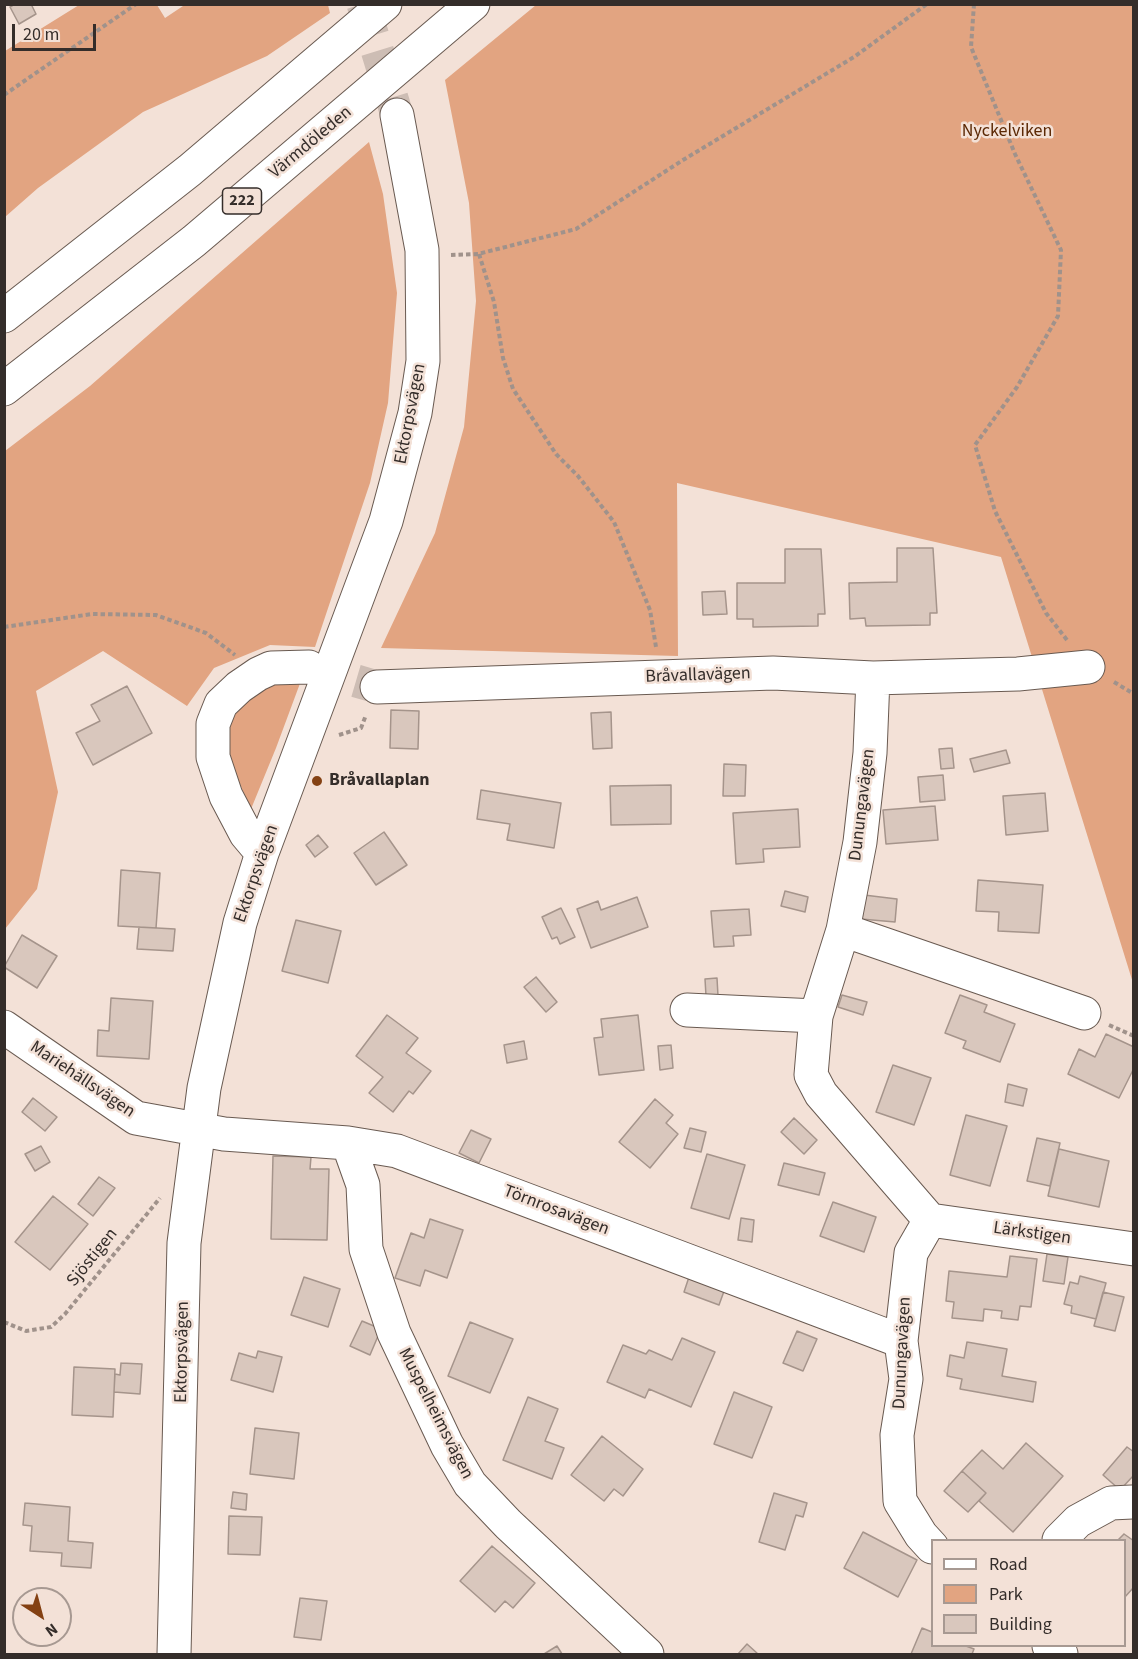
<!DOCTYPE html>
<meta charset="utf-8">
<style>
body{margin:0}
#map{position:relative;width:1138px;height:1659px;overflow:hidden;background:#f3e1d7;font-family:"Source Sans 3",sans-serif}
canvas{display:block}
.frame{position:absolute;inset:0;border:6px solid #342d2a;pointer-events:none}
.legend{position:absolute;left:931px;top:1539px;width:195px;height:108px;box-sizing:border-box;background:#f3e1d7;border:2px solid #a79992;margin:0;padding:8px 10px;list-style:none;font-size:18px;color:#342d2a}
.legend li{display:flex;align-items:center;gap:12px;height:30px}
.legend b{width:30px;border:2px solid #a79992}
.north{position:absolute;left:12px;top:1587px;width:60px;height:60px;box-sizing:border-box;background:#f3e1d7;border:2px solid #a79992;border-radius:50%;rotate:144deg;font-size:16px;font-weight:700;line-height:24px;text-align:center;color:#342d2a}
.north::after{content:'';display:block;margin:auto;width:21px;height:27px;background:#844113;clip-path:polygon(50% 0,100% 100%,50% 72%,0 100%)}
.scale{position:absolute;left:12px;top:24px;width:84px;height:27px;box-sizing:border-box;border:3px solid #342d2a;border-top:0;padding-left:8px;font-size:18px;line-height:21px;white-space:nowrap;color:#342d2a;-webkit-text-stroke:4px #f3e1d7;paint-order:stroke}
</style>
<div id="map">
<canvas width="1138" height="1659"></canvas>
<div class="frame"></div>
<ul class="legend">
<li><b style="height:8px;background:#fff"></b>Road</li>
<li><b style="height:16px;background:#e2a481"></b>Park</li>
<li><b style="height:16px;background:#d9c7bd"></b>Building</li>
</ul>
<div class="north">N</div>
<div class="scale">20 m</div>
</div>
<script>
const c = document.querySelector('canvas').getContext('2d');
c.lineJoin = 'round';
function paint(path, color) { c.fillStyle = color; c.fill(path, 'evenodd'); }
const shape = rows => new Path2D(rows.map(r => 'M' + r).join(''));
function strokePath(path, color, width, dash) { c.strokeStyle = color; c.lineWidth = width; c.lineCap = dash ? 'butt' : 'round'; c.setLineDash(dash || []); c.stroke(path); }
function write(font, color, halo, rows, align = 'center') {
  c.font = font + ' "Source Sans 3",sans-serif'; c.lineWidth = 5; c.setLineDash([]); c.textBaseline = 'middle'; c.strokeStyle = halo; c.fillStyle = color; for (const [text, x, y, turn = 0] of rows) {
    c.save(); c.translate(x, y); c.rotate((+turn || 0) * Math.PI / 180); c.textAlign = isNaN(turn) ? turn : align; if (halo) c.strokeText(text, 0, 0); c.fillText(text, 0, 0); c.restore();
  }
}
paint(shape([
 [186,4,328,5,330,13,267,56,143,112,38,188,5,217,5,51,79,5,157,5,165,18],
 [536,5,1133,5,1133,983,1001,557,677,483,678,656,381,648,435,533,464,427,476,301,469,203,445,80],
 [369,142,383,194,397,293,388,403,370,483,315,647,270,645,214,668,187,706,103,651,36,691,58,792,37,889,5,929,5,451,90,386],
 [302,678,276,748,251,809,234,771,229,750,229,728,239,706,261,686]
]), '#e2a481');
const building = shape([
 [15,4,31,4,36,14,19,24,10,7,15,4],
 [897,548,933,548,937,613,930,613,930,625,866,626,865,618,850,619,849,583,897,582,897,548],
 [785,549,821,549,825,614,818,614,818,626,753,627,753,619,737,619,737,583,785,583,785,549],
 [725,591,727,614,703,615,702,592,725,591],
 [127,686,152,733,93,765,76,733,100,721,91,705,127,686],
 [391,710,419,711,418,749,390,748,391,710],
 [611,712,612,748,593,749,591,713,611,712],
 [952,748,954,768,941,769,939,749,952,748],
 [1006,750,1010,763,974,772,970,759,1006,750],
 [724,764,746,765,745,796,723,796,724,764],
 [943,775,945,800,920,802,918,777,943,775],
 [671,785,671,824,611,825,610,786,671,785],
 [481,790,561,803,554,848,507,840,510,824,477,819,481,790],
 [1045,793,1048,831,1006,835,1003,796,1045,793],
 [935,806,938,840,886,844,883,810,935,806],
 [798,809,800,847,763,849,764,862,736,864,733,813,798,809],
 [384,832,407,865,376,885,354,853,384,832],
 [318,835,328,847,315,857,306,845,318,835],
 [121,870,160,873,156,928,118,926,121,870],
 [978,880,1043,885,1039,933,998,931,999,912,976,911,978,880],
 [785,891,808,897,805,912,781,906,785,891],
 [864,895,897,899,895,922,861,919,864,895],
 [637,897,648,927,591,948,577,909,598,901,601,910,637,897],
 [561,908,575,937,560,944,557,937,552,939,542,917,561,908],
 [749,909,751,935,733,936,734,946,714,947,711,911,749,909],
 [296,920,341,931,328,983,282,971,296,920],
 [139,927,175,929,173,951,137,949,139,927],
 [22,935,57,956,37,988,4,967,22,935],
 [536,977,557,1002,546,1012,524,987,536,977],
 [717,978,718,996,706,996,705,979,717,978],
 [842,995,867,1002,863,1015,838,1007,842,995],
 [960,995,987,1005,984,1012,1015,1024,1000,1062,963,1048,966,1041,945,1033,960,995],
 [111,998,153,1001,149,1059,97,1056,98,1030,109,1031,111,998],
 [387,1015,418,1038,406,1053,431,1071,413,1094,409,1091,393,1112,369,1093,383,1077,356,1056,387,1015],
 [638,1015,644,1070,599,1075,594,1038,603,1037,601,1019,638,1015],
 [1106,1034,1134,1047,1134,1068,1119,1098,1068,1074,1079,1049,1095,1057,1106,1034],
 [524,1041,527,1059,507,1063,504,1045,524,1041],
 [671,1045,673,1068,660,1070,658,1046,671,1045],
 [893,1065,931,1078,914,1125,876,1112,893,1065],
 [1008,1084,1027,1089,1023,1106,1005,1102,1008,1084],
 [33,1098,57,1117,45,1131,22,1112,33,1098],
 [655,1099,673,1115,666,1123,678,1134,650,1168,619,1142,655,1099],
 [966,1115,1007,1126,990,1186,950,1175,966,1115],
 [794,1118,817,1140,804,1154,781,1132,794,1118],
 [690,1128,706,1132,701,1152,684,1148,690,1128],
 [471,1130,491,1139,479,1163,459,1153,471,1130],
 [1037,1138,1060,1143,1050,1186,1027,1181,1037,1138],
 [41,1146,50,1162,35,1171,25,1154,41,1146],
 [1059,1149,1109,1161,1099,1207,1048,1196,1059,1149],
 [707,1154,745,1165,729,1219,691,1208,707,1154],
 [273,1156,311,1157,310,1169,329,1169,327,1240,271,1239,273,1156],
 [784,1163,825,1173,819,1195,778,1185,784,1163],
 [99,1177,115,1188,93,1216,78,1204,99,1177],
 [53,1196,88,1224,50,1270,15,1242,53,1196],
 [833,1202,876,1217,864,1252,820,1236,833,1202],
 [741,1218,754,1220,752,1242,738,1240,741,1218],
 [430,1219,463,1230,447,1278,425,1270,420,1286,395,1278,411,1233,424,1238,430,1219],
 [1047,1254,1068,1257,1064,1284,1043,1281,1047,1254],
 [1010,1256,1037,1259,1031,1307,1020,1306,1018,1320,1001,1318,1002,1311,984,1309,983,1321,952,1318,954,1302,946,1301,949,1271,1007,1277,1010,1256],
 [691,1271,727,1283,719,1305,684,1292,691,1271],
 [1080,1276,1106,1283,1096,1319,1071,1313,1072,1306,1064,1304,1070,1282,1078,1284,1080,1276],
 [304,1277,340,1289,328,1327,291,1315,304,1277],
 [1103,1292,1124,1297,1115,1331,1094,1326,1103,1292],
 [362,1321,381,1329,370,1355,350,1346,362,1321],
 [470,1322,513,1339,490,1393,448,1376,470,1322],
 [797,1331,817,1339,803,1371,783,1363,797,1331],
 [682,1338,715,1352,691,1407,649,1389,645,1398,607,1382,623,1345,646,1354,649,1350,672,1360,682,1338],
 [967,1342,1007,1349,1002,1376,1036,1382,1033,1402,960,1389,962,1379,947,1376,950,1355,964,1358,967,1342],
 [258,1351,282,1357,273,1392,231,1380,239,1353,256,1358,258,1351],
 [121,1363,142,1364,140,1394,114,1392,115,1374,120,1375,121,1363],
 [74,1367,115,1369,113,1417,72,1415,74,1367],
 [734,1392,772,1407,752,1458,714,1444,734,1392],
 [528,1397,558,1409,545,1441,564,1448,552,1479,503,1460,528,1397],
 [255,1428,299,1433,294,1479,250,1474,255,1428],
 [602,1436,643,1469,623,1496,614,1489,604,1501,571,1475,602,1436],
 [1026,1443,1063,1476,1013,1532,979,1501,986,1493,962,1471,982,1450,1003,1469,1026,1443],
 [1127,1447,1134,1452,1134,1475,1120,1490,1103,1475,1127,1447],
 [962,1471,986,1493,968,1512,944,1491,962,1471],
 [233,1492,247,1494,246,1510,231,1508,233,1492],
 [774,1493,807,1503,803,1517,796,1515,785,1550,759,1542,774,1493],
 [25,1503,70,1507,68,1541,93,1543,91,1568,61,1566,62,1553,30,1551,32,1526,23,1525,25,1503],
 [229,1516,262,1517,260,1555,228,1554,229,1516],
 [863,1532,917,1560,898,1597,844,1568,863,1532],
 [1124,1534,1134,1541,1134,1587,1124,1598,1124,1540,1118,1540,1124,1534],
 [492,1546,535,1583,513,1608,505,1601,495,1612,460,1581,492,1546],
 [300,1598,327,1601,321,1640,294,1637,300,1598],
 [922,1628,932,1632,932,1646,966,1646,974,1649,972,1654,911,1654,922,1628],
 [747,1644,758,1654,738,1654,747,1644],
 [557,1646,562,1654,544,1654,557,1646]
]);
paint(building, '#d9c7bd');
strokePath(building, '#a5948b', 1.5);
strokePath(shape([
 [363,4,397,115],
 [309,667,377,687]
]), '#cdbdb4', 33, [33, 16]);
const minor = shape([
 [873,678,870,753,860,842,843,930,816,1016,811,1075,821,1094,930,1220,911,1253,901,1341,906,1379,897,1435,900,1501,921,1535,932,1547],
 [377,687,773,673,873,678,1018,674,1088,667],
 [262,853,246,834,226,796,213,757,213,724,221,704,239,687,258,674,271,668,309,667],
 [843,930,1084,1013],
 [687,1010,816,1016],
 [4,1027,136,1118,224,1134,348,1143,397,1151,901,1341],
 [348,1143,363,1185,366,1249,394,1333,447,1445,470,1484,508,1524,647,1654],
 [930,1220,1134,1249],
 [1059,1540,1078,1521,1111,1503,1132,1502],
 [1049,1646,1061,1654],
 [174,1654,184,1243,204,1088,240,923,262,853,386,521,415,413,423,361,422,250,397,115]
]);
const highway = shape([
 [4,316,190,170,385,4],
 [4,389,194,241,473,4]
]);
strokePath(minor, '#695a51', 35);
strokePath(highway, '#695a51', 35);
strokePath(shape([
 [974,4,971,47,1015,154,1061,250,1058,316,1017,387,975,445,995,511,1046,613,1067,640],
 [4,95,136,4],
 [479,254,494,302,503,358,513,389,556,454,578,476,614,522,650,610,656,647],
 [451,255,478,254,576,229,683,160,854,57,927,4],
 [4,627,92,614,156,615,206,633,235,655],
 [1114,682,1134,694],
 [339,735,361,728,366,715],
 [1109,1025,1134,1036],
 [4,1322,26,1331,51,1327,65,1314,160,1198]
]), '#a0928b', 4, [4.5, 3]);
strokePath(minor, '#fff', 33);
strokePath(highway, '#fff', 33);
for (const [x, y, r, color] of [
 [317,781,6,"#844113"]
]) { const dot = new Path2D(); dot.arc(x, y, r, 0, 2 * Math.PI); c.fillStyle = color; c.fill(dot); strokePath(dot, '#f3e1d7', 2); }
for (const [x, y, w] of [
 [242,201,39]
]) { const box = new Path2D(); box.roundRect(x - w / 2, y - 13, w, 26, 4.5); c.fillStyle = '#f3e1d7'; c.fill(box); strokePath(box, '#342d2a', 1.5); }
write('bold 16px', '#342d2a', null, [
 ["222",242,201]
]);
write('18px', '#5c2905', '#f3e1d7', [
 ["Nyckelviken",1007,132]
]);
write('18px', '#342d2a', '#f3e1d7', [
 ["Värmdöleden",311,143,-40],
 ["Ektorpsvägen",411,414,-79],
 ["Bråvallavägen",698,676,-2],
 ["Dunungavägen",863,805,-83],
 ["Ektorpsvägen",257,874,-71],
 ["Mariehällsvägen",82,1080,34],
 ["Törnrosavägen",556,1211,21],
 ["Lärkstigen",1032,1234,8],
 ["Sjöstigen",93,1258,-51],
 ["Ektorpsvägen",183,1352,-89],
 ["Dunungavägen",903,1353,-87],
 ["Muspelheimsvägen",435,1414,63]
]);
write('bold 18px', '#342d2a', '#f3e1d7', [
 ["Bråvallaplan",329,781]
], 'left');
</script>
